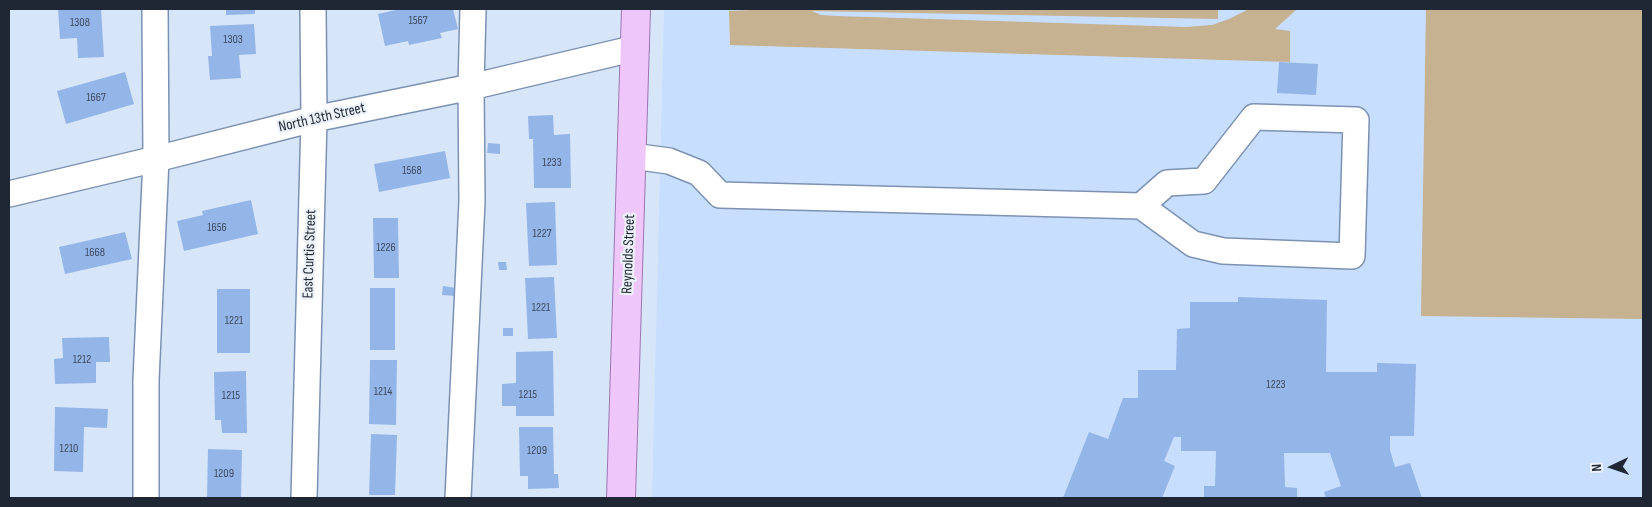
<!DOCTYPE html>
<style>
body{margin:0}
#map{position:relative;width:1652px;height:507px;overflow:hidden;background:#d7e5f9;font-family:"Sofia Sans Condensed",sans-serif}
canvas{display:block}
.frame{position:absolute;inset:0;border:10px solid #1f2734;pointer-events:none}
.north{position:absolute;left:1587px;top:442px;width:50px;height:50px;-webkit-text-stroke:4px #ecf1f8;paint-order:stroke;rotate:267deg;font-size:14px;font-weight:700;line-height:20px;text-align:center;color:#1f2734}
.north::after{content:'';display:block;margin:auto;width:18px;height:22px;background:#1f2734;clip-path:polygon(50% 0,100% 100%,50% 72%,0 100%)}
</style>
<div id="map">
<canvas width="1652" height="507"></canvas>
<div class="frame"></div>
<div class="north">N</div>
</div>
<script>
const c = document.querySelector('canvas').getContext('2d');
c.lineJoin = 'round';
function paint(path, color) { c.fillStyle = color; c.fill(path, 'evenodd'); }
const shape = rows => new Path2D(rows.map(r => 'M' + r).join(''));
function strokePath(path, color, width, dash) { c.strokeStyle = color; c.lineWidth = width; c.lineCap = dash ? 'butt' : 'round'; c.setLineDash(dash || []); c.stroke(path); }
function write(font, color, halo, rows, align = 'center') {
  c.font = font + ' "Sofia Sans Condensed",sans-serif'; c.lineWidth = 4.5; c.setLineDash([]); c.textBaseline = 'middle'; c.strokeStyle = halo; c.fillStyle = color; for (const [text, x, y, turn = 0] of rows) {
    c.save(); c.translate(x, y); c.rotate((+turn || 0) * Math.PI / 180); c.textAlign = isNaN(turn) ? turn : align; if (halo) c.strokeText(text, 0, 0); c.fillText(text, 0, 0); c.restore();
  }
}
paint(shape([
 [664,9,1643,9,1643,498,652,498]
]), '#c8defe');
paint(shape([
 [752,9,1218,9,1218,19,812,11,821,15,837,16,1186,27,1212,25,1229,19,1249,9,1297,9,1275,29,1290,31,1290,62,730,45,729,11,752,10],
 [1426,9,1643,9,1643,319,1421,316]
]), '#c6b190');
paint(shape([
 [58,9,101,9,104,57,78,58,77,38,60,39],
 [226,9,255,9,255,14,226,15],
 [400,9,453,9,458,29,440,33,442,38,409,45,408,41,385,46,378,14],
 [254,24,256,54,239,55,241,78,210,80,208,56,212,56,210,26],
 [1279,62,1318,64,1316,95,1277,93],
 [125,72,134,104,66,124,57,91],
 [553,115,554,135,570,134,571,188,534,188,533,139,529,139,528,116],
 [488,143,500,144,500,154,487,153],
 [445,151,450,178,379,192,374,164],
 [251,200,258,234,184,251,177,221,203,215,202,211],
 [555,202,557,265,529,266,526,203],
 [373,218,398,218,399,278,374,278],
 [125,232,132,259,65,274,59,247],
 [498,262,506,262,507,270,499,270],
 [554,277,557,338,528,339,525,278],
 [443,286,456,288,455,296,442,295],
 [370,288,395,288,395,350,370,350],
 [217,289,250,289,250,353,217,353],
 [1238,297,1327,300,1326,372,1377,372,1377,363,1416,364,1414,436,1390,436,1390,450,1395,467,1410,463,1422,498,1326,498,1324,492,1341,486,1330,453,1284,453,1285,487,1297,488,1297,498,1204,498,1204,486,1215,486,1216,451,1181,451,1181,437,1174,437,1164,461,1175,466,1162,498,1063,498,1089,432,1108,439,1123,398,1138,398,1138,370,1176,370,1177,329,1190,328,1190,302,1238,302],
 [503,328,513,328,513,336,503,336],
 [109,337,110,362,96,362,96,383,55,384,54,359,63,358,62,338],
 [553,351,554,416,516,416,516,406,502,406,502,384,516,383,516,352],
 [370,360,397,360,396,425,369,424],
 [246,371,247,433,222,433,221,420,215,420,214,372],
 [55,407,108,409,107,428,84,427,83,472,54,471],
 [519,427,553,427,554,474,558,474,559,488,528,489,528,476,520,476],
 [371,434,397,435,395,495,369,495],
 [208,449,242,450,241,498,207,498]
]), '#94b5e8');
const minor = shape([
 [632,156,669,161,699,173,720,195,1141,206,1193,244,1223,251,1352,256,1356,120,1254,117,1204,181,1167,183,1141,206],
 [9,194,156,159,314,119,471,87,636,48],
 [146,498,146,380,156,159,155,9],
 [304,498,314,119,313,9],
 [458,498,472,201,471,87,473,9]
]);
const major = shape([
 [621,498,636,9]
]);
strokePath(minor, '#7d92b2', 28);
strokePath(major, '#9e76b1', 30);
strokePath(minor, '#fff', 25);
strokePath(major, '#eec6f9', 28);
write('12px', '#3c4a61', null, [
 ["1567",418,21],
 ["1308",80,23],
 ["1303",233,40],
 ["1667",96,98],
 ["1233",552,163],
 ["1568",412,171],
 ["1656",217,228],
 ["1227",542,234],
 ["1226",386,248],
 ["1668",95,253],
 ["1221",541,308],
 ["1221",234,321],
 ["1212",82,360],
 ["1223",1276,385],
 ["1214",383,392],
 ["1215",528,395],
 ["1215",231,396],
 ["1210",69,449],
 ["1209",537,451],
 ["1209",224,474]
]);
write('15px', '#1f2734', '#ecf1f8', [
 ["North 13th Street",322,118,-13],
 ["East Curtis Street",310,254,-88],
 ["Reynolds Street",629,254,-88]
]);
</script>
